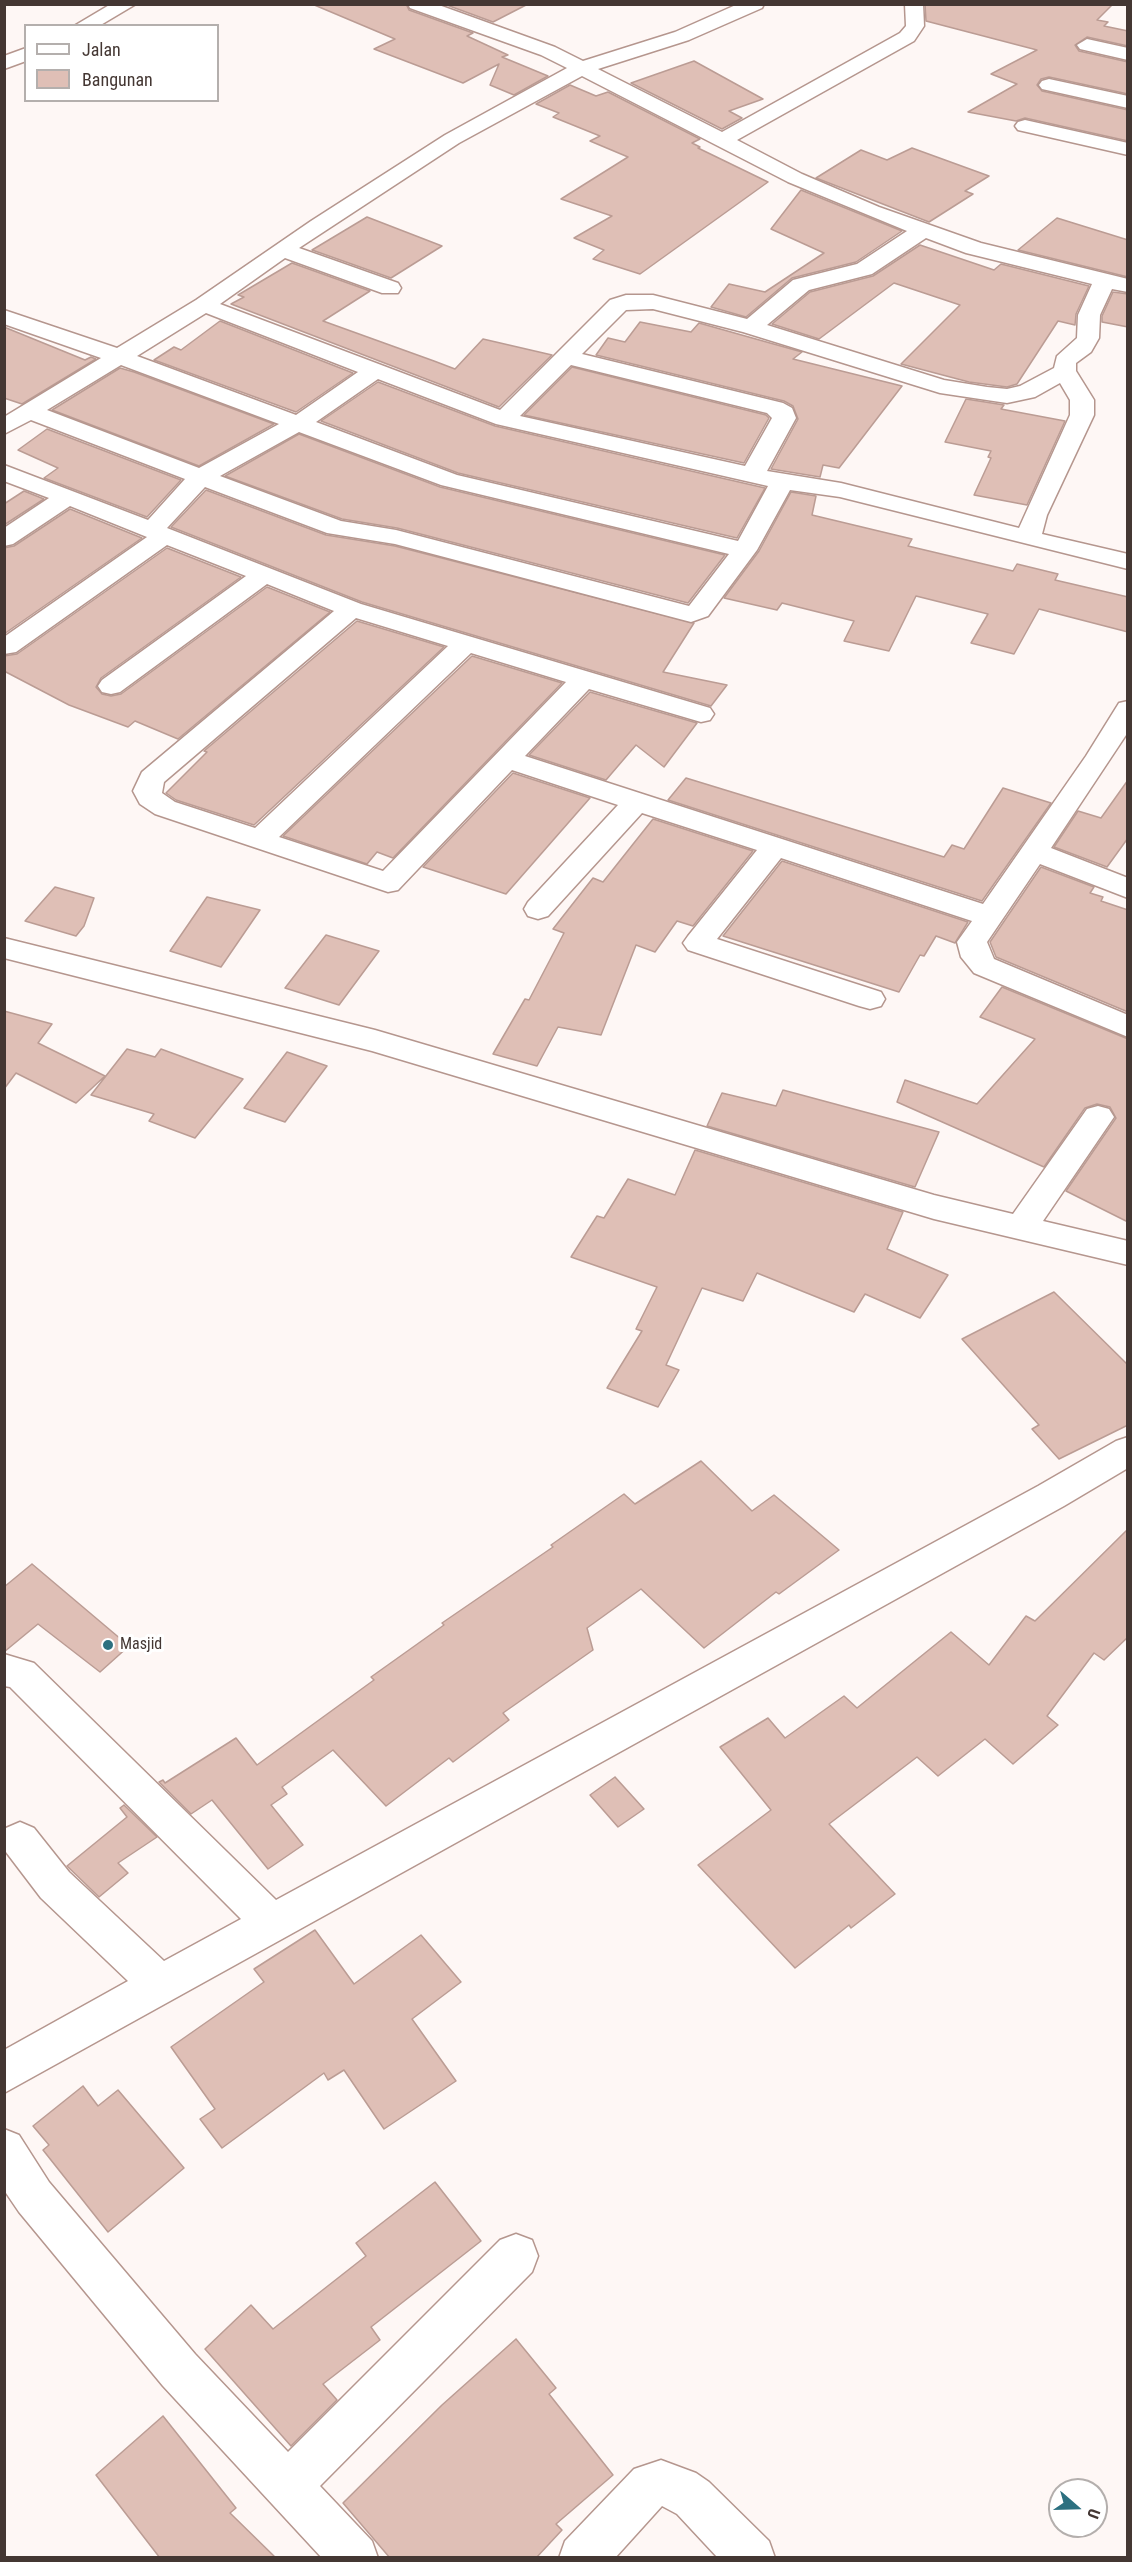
<!DOCTYPE html>
<style>
body{margin:0}
#map{position:relative;width:1132px;height:2562px;overflow:hidden;background:#fef7f5;font-family:"Roboto Condensed",sans-serif}
canvas{display:block}
.frame{position:absolute;inset:0;border:6px solid #443733;pointer-events:none}
.legend{position:absolute;left:24px;top:24px;width:195px;height:78px;box-sizing:border-box;background:#fff;border:2px solid #b4afad;margin:0;padding:8px 10px;list-style:none;font-size:18px;color:#443733}
.legend li{display:flex;align-items:center;gap:12px;height:30px}
.legend b{width:30px;border:2px solid #b4afad}
.north{position:absolute;left:1048px;top:2478px;width:60px;height:60px;box-sizing:border-box;background:#fff;border:2px solid #b4afad;border-radius:50%;rotate:110deg;font-size:16px;font-weight:700;line-height:24px;text-align:center;color:#443733}
.north::after{content:'';display:block;margin:auto;width:21px;height:27px;background:#2c7080;clip-path:polygon(50% 0,100% 100%,50% 72%,0 100%)}
</style>
<div id="map">
<canvas width="1132" height="2562"></canvas>
<div class="frame"></div>
<ul class="legend">
<li><b style="height:8px;background:#fff"></b>Jalan</li>
<li><b style="height:16px;background:#dfbfb6"></b>Bangunan</li>
</ul>
<div class="north">U</div>
</div>
<script>
const c = document.querySelector('canvas').getContext('2d');
c.lineJoin = 'round';
function paint(path, color) { c.fillStyle = color; c.fill(path, 'evenodd'); }
const shape = rows => new Path2D(rows.map(r => 'M' + r).join(''));
function strokePath(path, color, width, dash) { c.strokeStyle = color; c.lineWidth = width; c.lineCap = dash ? 'butt' : 'round'; c.setLineDash(dash || []); c.stroke(path); }
function write(font, color, halo, rows, align = 'center') {
  c.font = font + ' "Roboto Condensed",sans-serif'; c.lineWidth = 6; c.setLineDash([]); c.textBaseline = 'middle'; c.strokeStyle = halo; c.fillStyle = color; for (const [text, x, y, turn = 0] of rows) {
    c.save(); c.translate(x, y); c.rotate((+turn || 0) * Math.PI / 180); c.textAlign = isNaN(turn) ? turn : align; if (halo) c.strokeText(text, 0, 0); c.fillText(text, 0, 0); c.restore();
  }
}
const building = shape([
 [312,4,406,4,409,10,473,33,467,36,508,55,502,57,548,76,514,95,490,85,499,64,463,83,374,49,395,39,312,4],
 [444,4,528,4,493,22,444,4],
 [925,4,1113,4,1097,20,1108,22,1104,26,1128,31,1128,46,1087,37,1075,45,1079,51,1128,62,1128,94,1049,77,1041,79,1037,85,1042,91,1128,110,1128,141,1025,118,1016,121,968,112,1017,84,991,74,1037,50,926,21,925,4],
 [694,61,763,99,729,111,742,118,722,129,631,83,694,61],
 [570,85,596,96,608,92,700,139,692,143,700,147,698,148,768,182,640,274,593,259,604,250,574,238,612,216,561,199,628,157,590,141,600,136,553,117,559,113,536,104,570,85],
 [912,148,989,176,965,191,973,194,929,222,816,178,861,150,887,160,912,148],
 [801,190,902,231,856,262,792,278,746,317,711,307,729,284,765,292,824,253,771,229,801,190],
 [367,217,442,246,391,278,312,250,367,217],
 [1057,218,1128,240,1128,277,1018,250,1057,218],
 [920,245,994,270,1001,264,1089,286,1076,314,1075,325,1058,321,1017,384,1007,387,969,382,901,364,960,305,894,283,819,339,772,324,810,292,873,276,920,245],
 [292,263,370,291,323,321,434,361,455,369,483,339,552,355,499,407,231,304,244,297,238,295,292,263],
 [1113,292,1128,294,1128,327,1102,322,1102,316,1113,292],
 [220,321,353,373,296,412,154,360,174,347,181,350,220,321],
 [640,322,691,332,699,323,802,352,793,359,902,386,839,468,823,465,820,477,771,469,798,419,793,406,784,401,596,355,608,338,625,342,640,322],
 [4,327,85,360,91,357,96,359,22,404,4,398,4,327],
 [572,367,766,415,769,418,744,463,524,415,572,367],
 [120,368,134,372,274,424,199,466,52,410,120,368],
 [378,382,495,426,765,488,737,538,458,473,321,421,378,382],
 [966,399,1004,405,1001,409,1065,421,1027,505,974,495,991,458,988,457,991,451,945,442,966,399],
 [47,429,181,480,147,517,44,478,58,468,18,450,47,429],
 [299,434,440,487,725,555,688,603,397,528,342,519,225,476,299,434],
 [206,490,326,535,395,546,694,623,663,672,727,685,711,706,362,602,171,527,206,490],
 [24,491,44,499,4,525,4,504,24,491],
 [791,492,816,496,812,515,912,539,908,546,1013,571,1017,564,1058,574,1055,580,1128,597,1128,632,1039,609,1014,654,971,643,988,614,916,596,889,651,844,641,854,621,782,603,777,610,724,598,759,551,791,492],
 [70,509,142,538,4,634,4,548,14,546,70,509],
 [167,548,241,577,101,678,96,687,102,694,111,696,121,694,267,587,330,612,178,739,135,721,128,727,69,705,4,671,4,656,17,654,167,548],
 [357,621,444,647,254,825,176,800,166,793,207,752,204,751,357,621],
 [472,656,562,683,393,858,377,852,367,864,283,836,472,656],
 [590,692,697,723,664,767,636,745,606,780,529,755,590,692],
 [513,773,590,798,506,894,423,867,513,773],
 [686,778,944,857,952,845,964,849,1003,788,1051,803,982,901,668,800,686,778],
 [1128,780,1128,838,1107,867,1054,847,1078,811,1101,818,1128,780],
 [653,819,753,851,693,926,677,921,655,952,636,945,601,1035,558,1027,537,1066,493,1054,525,999,529,1000,564,933,553,929,593,878,603,882,653,819],
 [782,861,968,922,955,943,936,936,924,956,920,955,899,992,723,936,782,861],
 [1041,867,1094,887,1090,893,1103,897,1101,901,1128,910,1128,1012,996,957,990,942,1041,867],
 [55,887,94,898,84,926,76,936,25,921,55,887],
 [207,897,260,910,221,967,170,951,207,897],
 [326,935,379,951,339,1005,285,988,326,935],
 [1002,987,1128,1039,1128,1222,1066,1191,1116,1118,1110,1107,1097,1104,1085,1108,1044,1167,897,1102,905,1080,977,1104,1035,1039,980,1017,1002,987],
 [4,1011,52,1024,38,1043,105,1076,76,1103,16,1073,4,1089,4,1011],
 [127,1049,155,1057,161,1049,243,1079,195,1138,149,1121,154,1114,91,1095,127,1049],
 [287,1052,327,1066,285,1122,244,1108,287,1052],
 [783,1090,939,1132,915,1187,707,1126,722,1093,776,1106,783,1090],
 [695,1150,903,1212,887,1249,948,1275,920,1318,865,1294,854,1312,757,1273,743,1301,702,1288,666,1365,679,1370,658,1407,607,1388,642,1331,636,1329,657,1287,571,1257,597,1216,604,1218,628,1179,675,1195,695,1150],
 [1054,1292,1128,1365,1128,1425,1059,1459,1032,1429,1039,1425,962,1339,1054,1292],
 [701,1461,752,1511,774,1495,839,1550,779,1594,776,1592,704,1648,641,1589,587,1628,593,1650,503,1713,509,1720,453,1762,449,1758,386,1806,333,1750,282,1787,287,1794,271,1805,303,1845,268,1869,212,1800,191,1814,159,1782,163,1780,165,1783,236,1738,257,1765,374,1680,371,1677,444,1625,442,1623,553,1547,551,1545,624,1494,635,1504,701,1461],
 [1128,1529,1128,1637,1104,1660,1094,1653,1047,1716,1058,1725,1013,1764,985,1739,938,1776,917,1757,829,1824,895,1894,851,1928,849,1925,795,1968,698,1865,771,1810,720,1747,768,1718,785,1738,844,1696,857,1708,951,1632,989,1665,1026,1616,1035,1621,1128,1529],
 [32,1564,129,1646,100,1672,38,1624,4,1652,4,1587,32,1564],
 [615,1777,644,1809,618,1827,590,1795,615,1777],
 [124,1805,157,1837,118,1863,128,1873,99,1897,67,1866,127,1817,120,1808,124,1805],
 [315,1930,354,1984,421,1935,461,1982,412,2019,456,2081,384,2129,344,2070,328,2080,324,2073,222,2148,200,2119,215,2109,171,2047,264,1982,254,1969,315,1930],
 [83,2086,98,2106,118,2090,184,2168,108,2232,43,2150,49,2145,33,2126,83,2086],
 [435,2182,481,2241,371,2327,380,2340,323,2384,337,2400,291,2446,205,2349,251,2305,273,2329,366,2256,356,2243,435,2182],
 [516,2339,556,2388,549,2394,613,2475,556,2524,562,2530,536,2558,390,2558,343,2503,442,2405,516,2339],
 [163,2416,236,2508,230,2513,276,2558,160,2558,96,2475,163,2416]
]);
paint(building, '#dfbfb6');
strokePath(building, '#bb9c94', 1.5);
const minor = shape([
 [111,4,136,4,99,26,74,26,111,4],
 [408,4,436,4,555,47,583,61,675,32,738,4,764,4,762,8,689,40,598,69,722,132,900,33,906,26,905,4,923,4,924,26,914,41,737,140,802,174,879,207,981,243,1128,279,1128,292,1112,289,1100,315,1099,338,1091,352,1076,363,1076,371,1094,400,1094,415,1047,515,1042,534,1128,554,1128,569,840,497,790,490,757,550,708,616,691,622,395,544,327,533,205,487,167,528,361,604,710,708,714,714,710,720,701,722,589,689,525,756,983,904,1086,756,1119,703,1128,701,1128,732,1051,848,1128,878,1128,898,1040,864,987,942,994,959,1128,1015,1128,1037,974,973,961,957,957,942,972,921,781,858,717,939,881,992,885,999,881,1006,870,1009,859,1006,688,950,683,943,688,936,757,850,642,813,548,916,538,919,528,916,524,909,528,902,618,805,512,770,398,890,388,892,155,814,140,804,133,791,142,772,334,611,267,584,120,692,111,694,102,692,98,686,102,680,246,576,167,545,16,652,4,654,4,637,147,537,70,506,13,544,4,546,4,528,49,498,4,481,4,465,148,520,185,479,31,420,4,434,4,417,101,358,4,324,4,310,117,348,196,300,311,221,445,135,567,68,541,55,410,8,408,4],
 [582,76,788,182,907,231,857,264,793,280,747,319,653,295,626,295,610,300,500,410,220,304,285,258,382,293,398,293,401,288,398,283,299,248,459,143,582,76],
 [926,238,966,253,1092,284,1078,315,1077,338,1057,356,1054,368,1020,386,1007,389,987,387,944,380,767,325,809,290,872,274,926,238],
 [653,309,743,332,940,393,1007,403,1035,397,1060,383,1070,400,1070,415,1019,528,841,483,767,471,796,418,792,408,783,403,582,354,626,310,653,309],
 [206,313,358,372,296,415,137,356,206,313],
 [121,365,279,424,199,468,47,410,121,365],
 [571,365,767,413,772,418,745,466,520,416,571,365],
 [378,379,496,424,768,486,738,541,457,475,316,422,378,379],
 [299,432,441,485,729,554,689,606,396,530,341,521,220,476,299,432],
 [356,618,448,646,255,828,175,802,162,793,164,782,356,618],
 [471,653,566,682,383,871,279,837,471,653],
 [1087,39,1128,48,1128,60,1080,49,1077,45,1087,39],
 [26,48,26,61,4,69,4,56,26,48],
 [1049,79,1128,96,1128,108,1042,89,1039,85,1042,81,1049,79],
 [1025,120,1128,143,1128,155,1018,130,1015,126,1018,122,1025,120],
 [4,938,375,1030,934,1195,1013,1214,1087,1109,1098,1106,1109,1109,1114,1117,1043,1221,1128,1241,1128,1265,934,1219,372,1051,4,958,4,938],
 [1128,1437,1128,1468,1064,1506,4,2093,4,2050,128,1981,41,1898,6,1852,6,1828,20,1822,34,1828,69,1872,164,1961,241,1919,10,1687,4,1686,4,1654,34,1663,276,1900,1038,1486,1116,1441,1128,1437],
 [4,2129,19,2135,49,2182,195,2354,288,2452,500,2240,516,2234,532,2240,538,2256,532,2272,320,2486,372,2541,378,2558,322,2558,163,2386,19,2212,4,2190,4,2129],
 [661,2460,696,2473,709,2482,769,2541,775,2558,718,2558,677,2514,662,2506,615,2558,559,2558,565,2541,634,2469,661,2460]
]);
strokePath(minor, '#b5968e', 3);
paint(minor, '#fff');
for (const [x, y, r, color] of [
 [108,1645,6,"#2c7080"]
]) { const dot = new Path2D(); dot.arc(x, y, r, 0, 2 * Math.PI); c.fillStyle = color; c.fill(dot); strokePath(dot, '#fff', 2); }
write('16px', '#443733', '#fff', [
 ["Masjid",120,1645]
], 'left');
</script>
